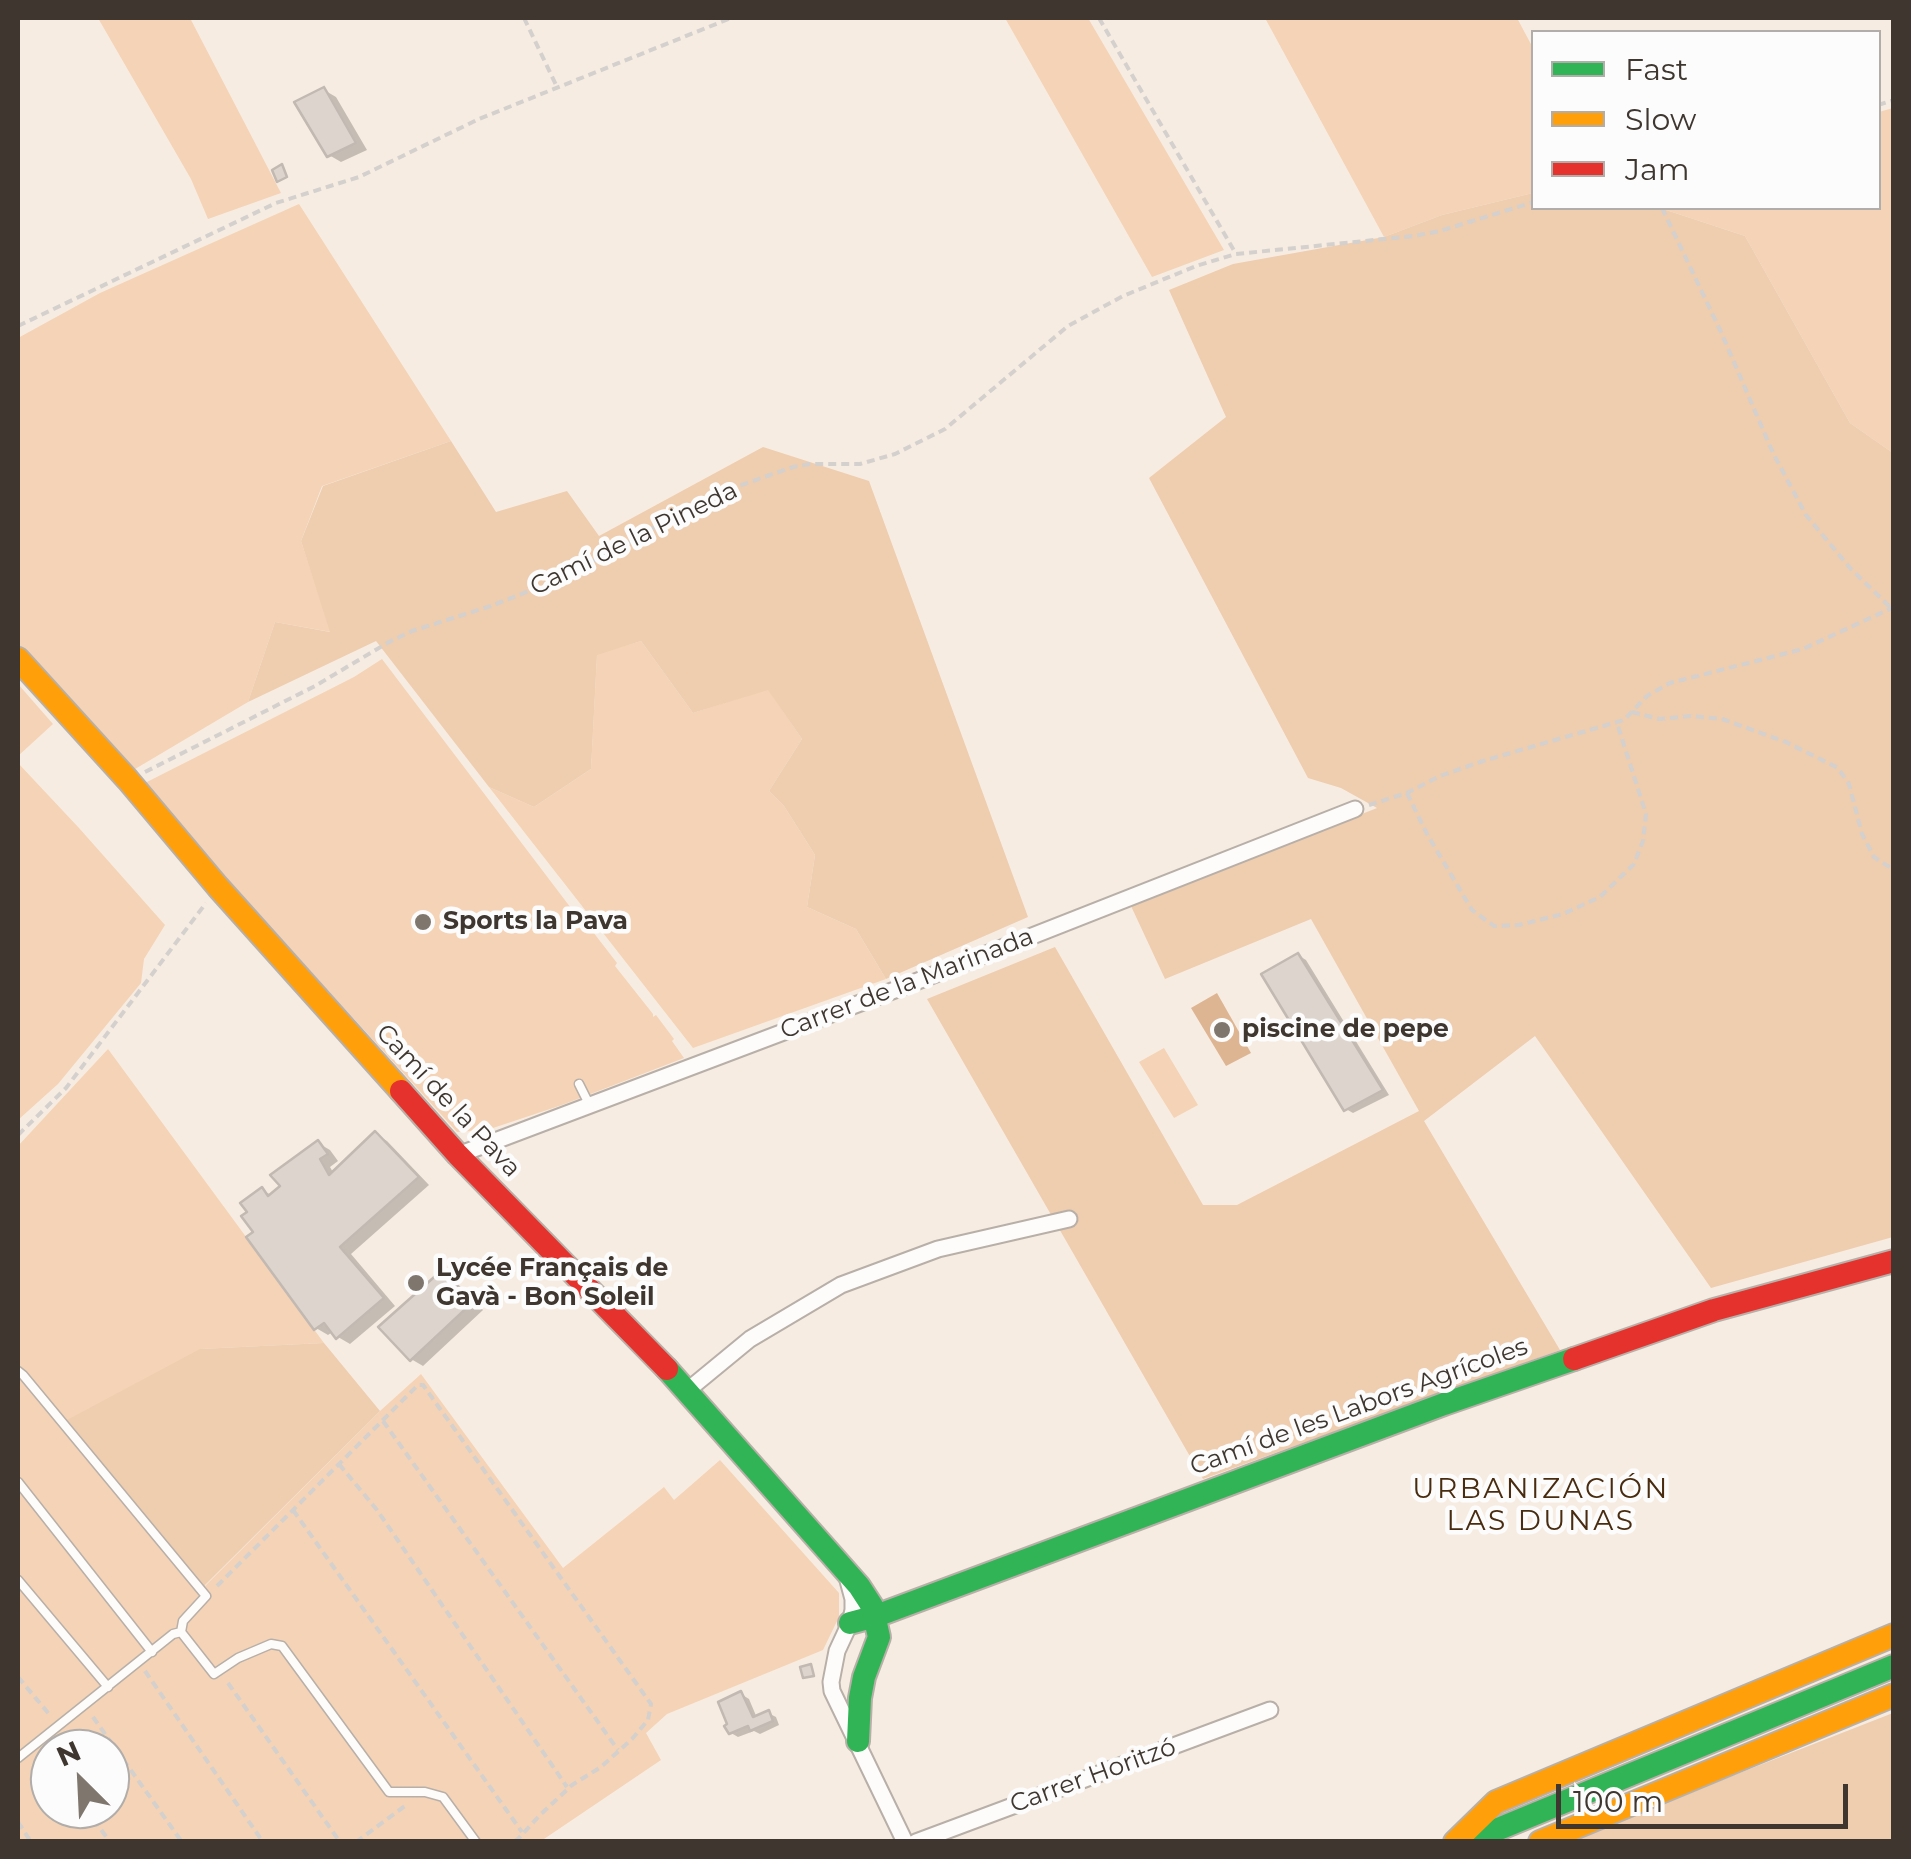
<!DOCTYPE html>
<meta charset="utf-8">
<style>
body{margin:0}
#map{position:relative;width:1911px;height:1859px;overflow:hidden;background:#f7ece2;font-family:Montserrat,sans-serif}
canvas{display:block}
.frame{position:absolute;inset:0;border:20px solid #3e362f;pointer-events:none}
.legend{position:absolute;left:1531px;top:30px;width:350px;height:180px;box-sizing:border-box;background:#fcfcfc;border:2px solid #b0adaa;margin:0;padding:12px 18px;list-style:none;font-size:30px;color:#3e362f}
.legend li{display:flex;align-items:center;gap:20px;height:50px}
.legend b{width:50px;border:2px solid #b0adaa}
.north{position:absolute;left:30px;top:1729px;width:100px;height:100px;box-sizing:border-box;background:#fcfcfc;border:2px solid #b0adaa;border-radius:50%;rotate:336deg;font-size:28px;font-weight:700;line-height:40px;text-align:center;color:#3e362f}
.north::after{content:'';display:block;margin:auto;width:35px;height:45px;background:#7f766e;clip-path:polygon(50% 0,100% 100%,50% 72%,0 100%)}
.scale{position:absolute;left:1556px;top:1784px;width:292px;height:45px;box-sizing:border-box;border:5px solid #3e362f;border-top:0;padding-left:12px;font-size:30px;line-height:35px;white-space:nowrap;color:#3e362f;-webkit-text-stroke:8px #fcfcfc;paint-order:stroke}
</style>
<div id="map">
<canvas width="1911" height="1859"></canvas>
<div class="frame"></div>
<ul class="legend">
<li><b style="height:12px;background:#30b455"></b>Fast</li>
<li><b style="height:12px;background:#ff9f0a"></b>Slow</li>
<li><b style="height:12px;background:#e5322d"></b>Jam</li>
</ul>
<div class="north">N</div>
<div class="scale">100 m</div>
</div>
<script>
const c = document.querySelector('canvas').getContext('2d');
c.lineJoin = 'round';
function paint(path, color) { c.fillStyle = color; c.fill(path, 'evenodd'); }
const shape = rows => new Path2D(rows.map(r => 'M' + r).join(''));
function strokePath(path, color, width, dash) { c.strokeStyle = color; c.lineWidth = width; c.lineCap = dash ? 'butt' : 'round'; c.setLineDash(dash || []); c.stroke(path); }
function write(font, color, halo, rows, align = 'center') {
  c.font = font + ' Montserrat,sans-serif'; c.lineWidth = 9; c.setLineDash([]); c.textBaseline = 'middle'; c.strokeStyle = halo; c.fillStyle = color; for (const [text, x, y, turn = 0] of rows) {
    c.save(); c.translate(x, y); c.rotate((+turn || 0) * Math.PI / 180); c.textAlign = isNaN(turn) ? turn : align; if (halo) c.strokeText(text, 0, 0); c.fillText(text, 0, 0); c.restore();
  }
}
paint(shape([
 [98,18,190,18,281,193,208,219,191,179],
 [1005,18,1088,18,1224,250,1152,277],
 [1265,18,1517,18,1533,48,1533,193,1442,215,1384,237],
 [1893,108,1893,453,1850,423,1745,236,1660,208,1878,208,1879,112],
 [299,204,451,441,322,486,301,541,331,632,275,622,248,702,130,772,18,650,18,338,100,293],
 [641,641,693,713,768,689,802,739,769,791,784,806,815,855,807,907,856,929,886,979,693,1048,489,787,534,807,591,769,597,654],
 [382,659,580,920,583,919,617,963,615,966,653,1014,653,1017,656,1015,674,1039,672,1041,684,1058,562,1105,487,1130,457,1132,141,785,354,677],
 [18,684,53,724,18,756],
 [18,763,79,828,165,925,144,959,141,983,58,1084,18,1120],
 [1164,1048,1198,1105,1174,1118,1139,1062],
 [108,1049,324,1343,200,1349,205,1586,380,1411,421,1374,563,1568,664,1487,674,1500,720,1460,839,1593,839,1617,823,1650,667,1714,646,1733,661,1760,541,1841,18,1842,18,1146],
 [50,1749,110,1749,110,1809,50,1809]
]), '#f5d3b6');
paint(shape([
 [1533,193,1534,208,1660,208,1745,236,1850,423,1893,453,1893,1237,1711,1288,1535,1036,1424,1121,1560,1350,1203,1479,927,999,1055,947,1203,1205,1237,1205,1419,1111,1311,919,1165,979,1131,906,1377,808,1341,788,1308,778,1149,478,1226,417,1169,290,1233,264,1384,237,1442,215],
 [451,441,496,512,567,491,599,536,763,447,869,481,1028,917,886,979,856,929,807,907,815,855,784,806,769,791,802,739,768,690,693,713,641,641,597,655,591,769,534,807,489,787,376,641,248,702,275,622,330,632,301,541,323,486],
 [324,1343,380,1411,204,1586,67,1420,200,1349],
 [1893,1713,1893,1841,1570,1842,1673,1799]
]), '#efcdaf');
paint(shape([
 [1217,993,1251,1053,1226,1066,1191,1008]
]), '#ddb592');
paint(shape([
 [324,90,336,97,367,150,341,162,329,155],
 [1298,955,1306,960,1389,1095,1353,1113,1346,1109],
 [375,1134,387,1141,429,1185,351,1254,395,1306,350,1344,338,1337,334,1331,328,1335,316,1328,262,1190,273,1196,318,1143,330,1150,338,1161,330,1167,334,1174],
 [442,1273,454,1280,483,1310,423,1366,411,1359],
 [741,1694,749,1699,757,1718,768,1713,776,1717,779,1725,760,1734,754,1731,738,1737,731,1733]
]), '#0003');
const building = shape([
 [324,87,356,143,327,157,294,102,324,87],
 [282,164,287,177,277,182,272,170,282,164],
 [1298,953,1383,1090,1344,1111,1261,974,1298,953],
 [375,1131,419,1177,340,1247,384,1298,336,1339,324,1323,314,1330,246,1237,253,1232,241,1216,247,1212,240,1203,262,1187,268,1196,280,1186,270,1175,318,1140,328,1154,320,1159,329,1175,375,1131],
 [442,1270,473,1302,410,1361,378,1327,442,1270],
 [811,1664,814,1676,803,1678,800,1667,811,1664],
 [741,1691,753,1717,769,1710,773,1721,750,1731,748,1726,729,1734,724,1726,727,1724,718,1702,741,1691]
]);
paint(building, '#ddd5cd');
strokePath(building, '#c2b9b2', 2.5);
const lane = shape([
 [579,1084,589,1104],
 [18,1371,23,1375,206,1596,183,1621,181,1632],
 [18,1482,152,1652],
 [18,1580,108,1687],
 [18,1758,173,1634,181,1632,214,1674,238,1658,271,1644,282,1646,389,1792,425,1792,443,1797,476,1842]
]);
const street = shape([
 [458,1155,900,988,1355,809],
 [688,1390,750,1339,841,1285,938,1249,1069,1219],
 [847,1577,853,1599,853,1610,850,1623,837,1651,831,1682,832,1691,905,1842],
 [916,1842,1270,1710]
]);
const fast = shape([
 [667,1369,859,1586,872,1606,879,1637,864,1677,860,1698,858,1741],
 [850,1623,876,1616,1444,1404,1574,1359],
 [1467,1842,1894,1666]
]);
const slow = shape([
 [18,659,128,780,218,887,401,1091],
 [1455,1842,1496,1802,1894,1635],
 [1540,1842,1894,1695]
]);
const jam = shape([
 [401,1091,458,1155,667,1369],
 [1574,1359,1714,1310,1894,1261]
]);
strokePath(lane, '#b8b0a8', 11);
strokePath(street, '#b8b0a8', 19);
strokePath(fast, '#b8b0a8', 26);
strokePath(slow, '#b8b0a8', 26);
strokePath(jam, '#b8b0a8', 26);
strokePath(shape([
 [524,18,557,87],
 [1099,18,1236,254],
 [1878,105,1894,100],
 [1662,208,1721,332,1773,453,1806,515,1850,568,1891,608],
 [18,326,276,203,359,177,479,119,731,18],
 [1632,712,1659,719,1690,716,1722,719,1786,742,1838,768,1849,784,1862,834,1874,857,1894,870],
 [145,772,315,686,389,642,412,631,491,606,549,583,629,543,690,505,710,496,793,467,810,464,860,464,895,454,945,429,1068,326,1123,296,1196,266,1236,254,1414,236,1440,231,1534,202],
 [1407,793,1427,834,1472,910,1494,926,1519,925,1563,914,1600,897,1634,864,1643,841,1646,814,1617,723],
 [1369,805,1407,793,1440,776,1483,761,1624,720,1647,696,1670,683,1803,649,1894,607],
 [18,1135,66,1088,206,903],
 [383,1421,618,1750],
 [339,1464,377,1510,567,1787],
 [293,1510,522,1832],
 [217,1586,418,1385,423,1385,651,1704,648,1720,632,1739,601,1767,572,1785,540,1815,518,1839,513,1842],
 [145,1671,263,1842],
 [18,1677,49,1714],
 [228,1683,340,1842],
 [93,1717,182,1842],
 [86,1809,110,1842],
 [18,1822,31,1842],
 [356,1842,405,1806]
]), '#d3d0cd', 4, [8, 5]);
strokePath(lane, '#fefcfb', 8);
strokePath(street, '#fefcfb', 15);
strokePath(fast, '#30b455', 22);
strokePath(slow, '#ff9f0a', 22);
strokePath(jam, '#e5322d', 22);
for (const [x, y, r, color] of [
 [423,922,10,"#7f766e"],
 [1222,1030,10,"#7f766e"],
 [416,1283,10,"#7f766e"]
]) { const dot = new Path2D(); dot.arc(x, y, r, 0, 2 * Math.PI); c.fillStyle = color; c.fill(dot); strokePath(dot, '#fcfcfc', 4); }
write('25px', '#3e362f', '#fcfcfc', [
 ["Camí de la Pineda",634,539,-26],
 ["Carrer de la Marinada",907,984,-21],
 ["Camí de la Pava",448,1101,47],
 ["Camí de les Labors Agrícoles",1359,1407,-20],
 ["Carrer Horitzó",1093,1776,-20]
]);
write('bold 25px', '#3e362f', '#fcfcfc', [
 ["Sports la Pava",443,922],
 ["piscine de pepe",1242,1030],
 ["Lycée Français de",436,1269],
 ["Gavà - Bon Soleil",436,1298]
], 'left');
c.letterSpacing = '2.5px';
write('28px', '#492b0f', '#fcfcfc', [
 ["URBANIZACIÓN",1541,1490],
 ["LAS DUNAS",1541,1522]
]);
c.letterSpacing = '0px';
</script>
